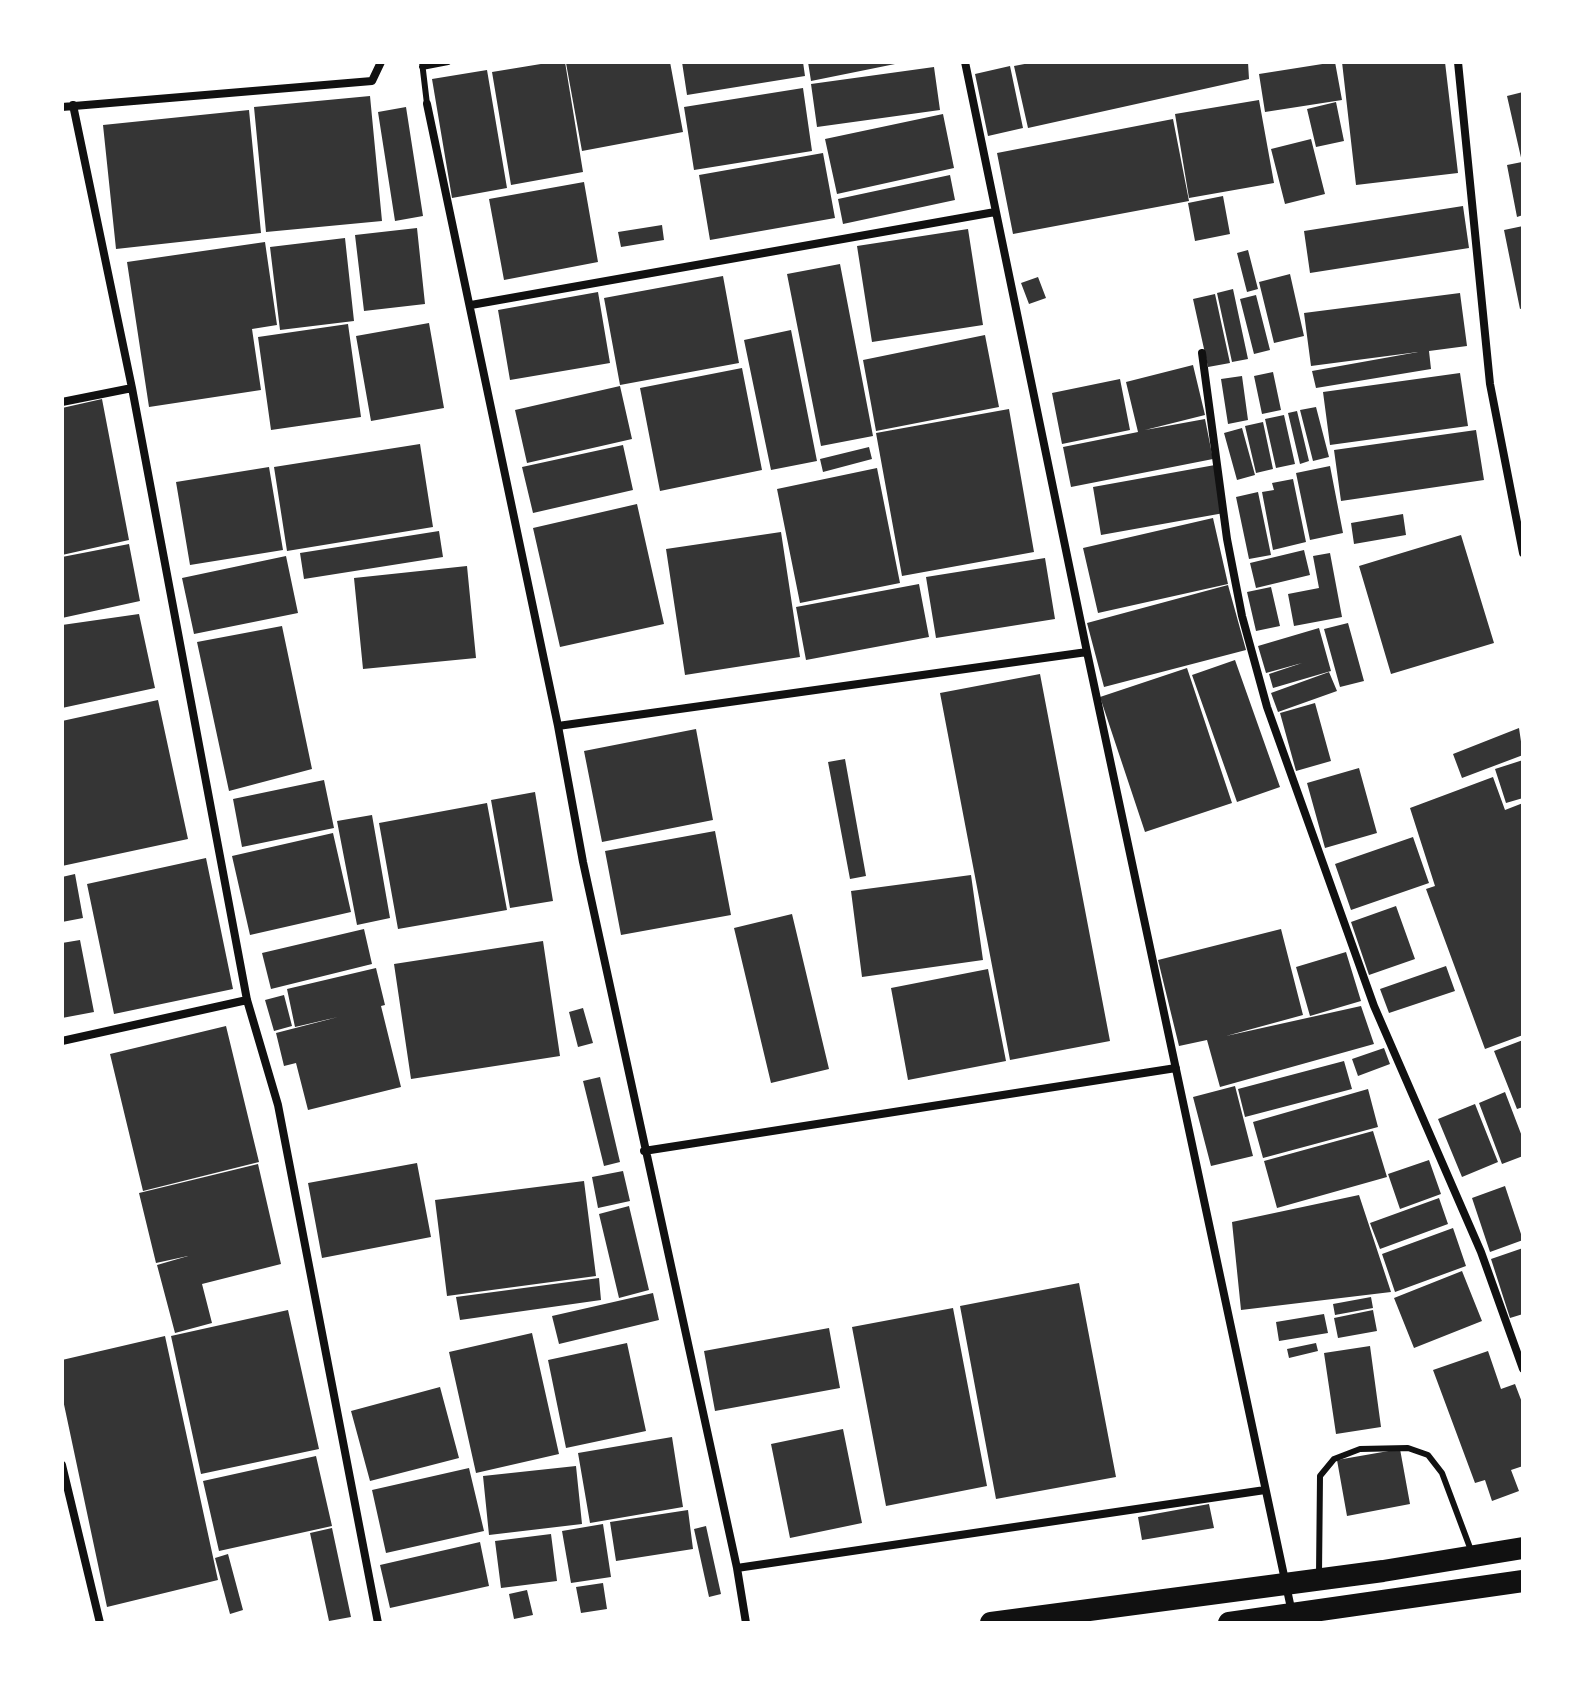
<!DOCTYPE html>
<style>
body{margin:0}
#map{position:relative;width:1585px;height:1685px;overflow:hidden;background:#fff;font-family:Arial,sans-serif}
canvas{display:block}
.frame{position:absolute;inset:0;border:64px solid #fff;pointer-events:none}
</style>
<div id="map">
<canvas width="1585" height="1685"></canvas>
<div class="frame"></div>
</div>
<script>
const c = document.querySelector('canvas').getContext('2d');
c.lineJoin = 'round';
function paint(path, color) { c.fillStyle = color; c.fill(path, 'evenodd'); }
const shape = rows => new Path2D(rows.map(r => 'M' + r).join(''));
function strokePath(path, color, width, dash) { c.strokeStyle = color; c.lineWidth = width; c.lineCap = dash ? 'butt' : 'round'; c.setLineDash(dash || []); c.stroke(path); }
paint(shape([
 [553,62,565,62,583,172,511,185,492,72],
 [670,62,683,132,582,151,566,63],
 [682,62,803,62,805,76,687,95],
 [808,62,900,62,900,63,811,81],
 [1035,62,1248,62,1249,79,1028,128,1014,66],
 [1335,62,1342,100,1265,112,1259,74],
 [1342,62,1445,62,1458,173,1356,185],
 [1010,66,1023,128,988,136,975,74],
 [934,67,940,110,817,127,811,84],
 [487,70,507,188,452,198,432,79],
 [803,88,812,151,694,170,684,107],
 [1523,92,1523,215,1517,217,1507,165,1522,162,1507,96],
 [370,96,382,221,266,232,254,107],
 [1259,100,1274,183,1189,198,1175,114],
 [1336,102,1344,141,1316,147,1307,109],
 [406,107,423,216,395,221,378,112],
 [249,110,261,233,116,249,103,125],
 [943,114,954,168,837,194,825,139],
 [1173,119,1189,201,1013,234,997,153],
 [1311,139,1325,194,1285,204,1271,149],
 [823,153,835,218,710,240,699,175],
 [950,175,955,200,843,224,838,199],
 [584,182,598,262,504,280,489,199],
 [1223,196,1230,234,1195,241,1188,203],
 [1463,206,1469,248,1310,273,1304,231],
 [662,225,664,240,621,247,618,232],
 [1523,226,1523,308,1520,309,1504,230],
 [417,228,425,304,364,311,355,235],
 [968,229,983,325,872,342,857,246],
 [345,238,354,321,280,330,270,247],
 [265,242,277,325,252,329,261,390,149,407,127,262],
 [1248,250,1258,289,1247,292,1237,253],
 [840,264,873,436,821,446,787,274],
 [1290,274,1304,336,1274,343,1259,282],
 [723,276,739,363,620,385,604,298],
 [1038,277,1046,298,1029,304,1021,283],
 [1233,289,1248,359,1232,362,1217,293],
 [598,292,610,363,510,380,498,310],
 [1460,293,1467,346,1429,351,1431,369,1316,388,1312,371,1418,352,1311,366,1304,313],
 [1215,294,1230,363,1208,367,1193,299],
 [1256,295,1270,350,1254,354,1240,299],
 [429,323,444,408,371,421,356,336],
 [348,324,361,417,271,430,258,337],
 [791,330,817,461,771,470,744,340],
 [985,335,999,407,876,431,863,360],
 [1193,365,1205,415,1145,430,1205,419,1213,459,1071,487,1063,447,1138,432,1126,382],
 [742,368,762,470,660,491,640,388],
 [1273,372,1281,410,1262,414,1254,376],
 [1460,373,1468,426,1330,445,1323,392],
 [1242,376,1248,420,1228,424,1221,379],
 [1120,379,1130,430,1062,444,1052,393],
 [620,386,632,439,527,463,515,410],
 [102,399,129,540,62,555,62,408],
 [1316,407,1329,457,1313,461,1300,410],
 [1009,409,1034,552,902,576,876,433],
 [1297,411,1309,461,1300,464,1288,413],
 [1284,415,1295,464,1276,468,1265,419],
 [1263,422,1273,469,1256,473,1245,426],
 [1242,428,1255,475,1237,480,1224,433],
 [1476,430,1484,480,1341,501,1334,450],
 [420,444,433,527,287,551,274,467],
 [623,445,633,490,533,513,522,467],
 [869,447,872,459,823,472,820,459],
 [1215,465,1224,513,1101,535,1093,487],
 [1330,466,1343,533,1310,540,1296,473],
 [269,467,283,550,190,565,176,482],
 [877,468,900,583,800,603,777,489],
 [1293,479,1306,542,1273,550,1262,492,1274,490,1272,483],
 [1258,492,1271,555,1249,559,1236,497],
 [637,504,664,624,560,647,533,528],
 [1403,514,1406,535,1354,544,1351,523],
 [1213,518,1228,584,1098,613,1083,548],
 [439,531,443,557,304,579,300,553],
 [781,532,800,657,685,675,666,549],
 [1461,535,1494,643,1391,674,1359,566],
 [129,544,140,601,62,618,62,557],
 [1304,550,1310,575,1256,588,1250,563],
 [1330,553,1342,617,1294,626,1288,594,1319,588,1313,556],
 [286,556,298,613,194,634,182,578],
 [1045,558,1055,619,936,638,926,577],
 [467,566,476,658,363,669,354,578],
 [919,584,929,637,806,660,796,607],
 [1228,585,1246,650,1104,687,1087,623],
 [1271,587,1280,626,1256,631,1247,592],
 [139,614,155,688,62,708,62,625],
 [1348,623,1364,681,1340,687,1324,629],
 [282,626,312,769,229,791,197,642],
 [1319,628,1331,671,1273,688,1269,674,1302,663,1266,673,1258,646],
 [1235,660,1280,787,1237,802,1192,675],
 [1187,668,1232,803,1145,832,1100,697],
 [1329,672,1337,691,1278,712,1271,693],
 [1040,674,1110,1041,1010,1060,940,693],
 [158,700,188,839,62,866,62,721],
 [1315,703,1331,761,1296,771,1280,713],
 [1519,728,1523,755,1462,778,1453,754],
 [696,729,713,820,602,842,584,751],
 [845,759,866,876,850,879,828,762],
 [1523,760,1523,798,1506,803,1495,769],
 [1359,768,1377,833,1325,848,1307,783],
 [1493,777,1505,810,1523,803,1523,1035,1485,1049,1426,889,1435,886,1410,808],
 [324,780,334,828,242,847,233,799],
 [535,792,553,901,510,908,491,800],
 [487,803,507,910,398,929,379,823],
 [372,815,390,918,357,925,337,821],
 [715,831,731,915,621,935,605,851],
 [333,833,351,912,250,935,232,856],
 [1413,837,1429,883,1351,910,1335,864],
 [206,858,233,989,114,1014,87,884],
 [75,874,83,918,62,922,62,877],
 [971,875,983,960,862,977,851,891],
 [1396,906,1415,959,1369,975,1351,922],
 [792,914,829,1069,771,1083,734,928],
 [364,929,372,964,271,989,262,953],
 [1281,929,1303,1015,1226,1036,1361,1006,1374,1044,1220,1087,1207,1040,1179,1046,1158,960],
 [80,940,94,1012,62,1018,62,943],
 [543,941,560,1056,411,1079,394,964],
 [1346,952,1361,1001,1310,1016,1296,967],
 [1446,966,1455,991,1389,1013,1380,989],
 [376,968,385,1005,381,1006,401,1087,308,1110,296,1063,284,1066,276,1033,338,1017,295,1027,287,989],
 [988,969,1006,1061,908,1080,891,988],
 [284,995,292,1026,274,1031,265,1000],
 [583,1008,593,1043,578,1047,569,1012],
 [226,1026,259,1162,143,1191,110,1054],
 [1523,1040,1523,1107,1517,1109,1494,1051],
 [1384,1048,1390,1064,1358,1076,1352,1059],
 [1344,1061,1352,1089,1245,1117,1238,1089],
 [600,1077,620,1162,604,1166,583,1081],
 [1235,1086,1253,1156,1211,1166,1193,1097],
 [1368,1089,1378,1127,1263,1158,1253,1122],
 [1505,1092,1523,1139,1523,1156,1502,1164,1479,1103],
 [1475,1104,1498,1162,1462,1177,1438,1119],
 [1373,1131,1387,1177,1277,1208,1264,1161],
 [1429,1160,1441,1194,1400,1209,1388,1174],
 [417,1163,431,1237,322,1258,308,1183],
 [258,1164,281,1264,202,1284,212,1323,175,1333,157,1265,188,1256,156,1263,139,1193],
 [623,1171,630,1201,598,1208,592,1177],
 [584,1181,596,1276,447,1296,435,1200],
 [1505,1186,1523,1240,1490,1252,1472,1198],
 [1359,1195,1391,1292,1241,1310,1232,1222],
 [1439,1198,1448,1224,1380,1249,1370,1223],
 [629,1206,649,1290,619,1298,599,1214],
 [1453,1228,1466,1266,1395,1292,1382,1254],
 [1523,1248,1523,1314,1510,1318,1491,1259],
 [1462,1271,1482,1321,1414,1348,1394,1298],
 [599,1278,601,1300,460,1320,456,1297],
 [1079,1283,1116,1477,996,1499,960,1306],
 [653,1293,659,1320,559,1344,552,1316],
 [1371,1297,1373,1308,1335,1315,1333,1304],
 [953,1308,987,1486,886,1506,852,1327],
 [288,1310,319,1449,201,1474,171,1336],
 [1373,1310,1377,1331,1338,1338,1334,1318],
 [1324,1314,1328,1333,1279,1341,1276,1322],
 [829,1328,840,1388,715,1411,704,1351],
 [532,1333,559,1454,476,1473,449,1352],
 [165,1336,218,1580,107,1607,62,1395,62,1360],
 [627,1343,646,1431,566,1448,548,1360],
 [1316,1343,1318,1351,1289,1358,1287,1349],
 [1370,1346,1381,1427,1336,1434,1324,1353],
 [1488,1351,1501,1389,1515,1384,1523,1405,1523,1466,1511,1470,1519,1491,1492,1501,1485,1480,1475,1483,1433,1370],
 [440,1387,459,1458,370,1481,351,1411],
 [843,1429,862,1523,790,1538,771,1444],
 [672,1437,683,1507,590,1523,578,1453],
 [1400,1449,1410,1504,1347,1516,1337,1460],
 [316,1456,332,1526,219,1551,203,1481],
 [576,1466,582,1524,489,1535,483,1476],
 [469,1468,484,1531,386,1553,372,1490],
 [1209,1504,1214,1528,1142,1540,1138,1517],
 [688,1510,693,1549,616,1561,610,1522],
 [603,1524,611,1577,571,1583,562,1531],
 [706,1526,721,1594,709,1597,694,1529],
 [332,1528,351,1617,329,1621,310,1533],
 [551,1534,557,1581,501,1588,495,1541],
 [480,1542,489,1586,390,1608,380,1565],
 [228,1554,243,1610,230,1614,215,1558],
 [603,1583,607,1609,581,1613,576,1587],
 [527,1590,533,1615,514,1619,509,1594]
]), '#353535');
strokePath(shape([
 [422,62,427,104],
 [422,67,448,62],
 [1319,1574,1320,1476,1334,1459,1360,1449,1408,1448,1428,1455,1442,1473,1472,1553]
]), '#111', 6);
strokePath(shape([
 [1458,62,1490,384,1523,553],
 [427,104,558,726,1087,652,965,62],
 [73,105,132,388,247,1000,278,1105,378,1623],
 [62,107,372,81,381,62],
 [471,305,995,212],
 [1202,353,1227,539,1242,616,1267,707,1374,1006,1481,1252,1523,1369],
 [62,402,132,388],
 [1087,652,1292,1613],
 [558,726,583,862,737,1568,746,1623],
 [62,1041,247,1000],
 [644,1151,1176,1068],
 [62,1465,100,1623],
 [737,1568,1265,1490]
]), '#111', 8);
strokePath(shape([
 [991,1623,1383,1571,1523,1548],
 [1229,1623,1523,1581]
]), '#111', 22);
</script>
